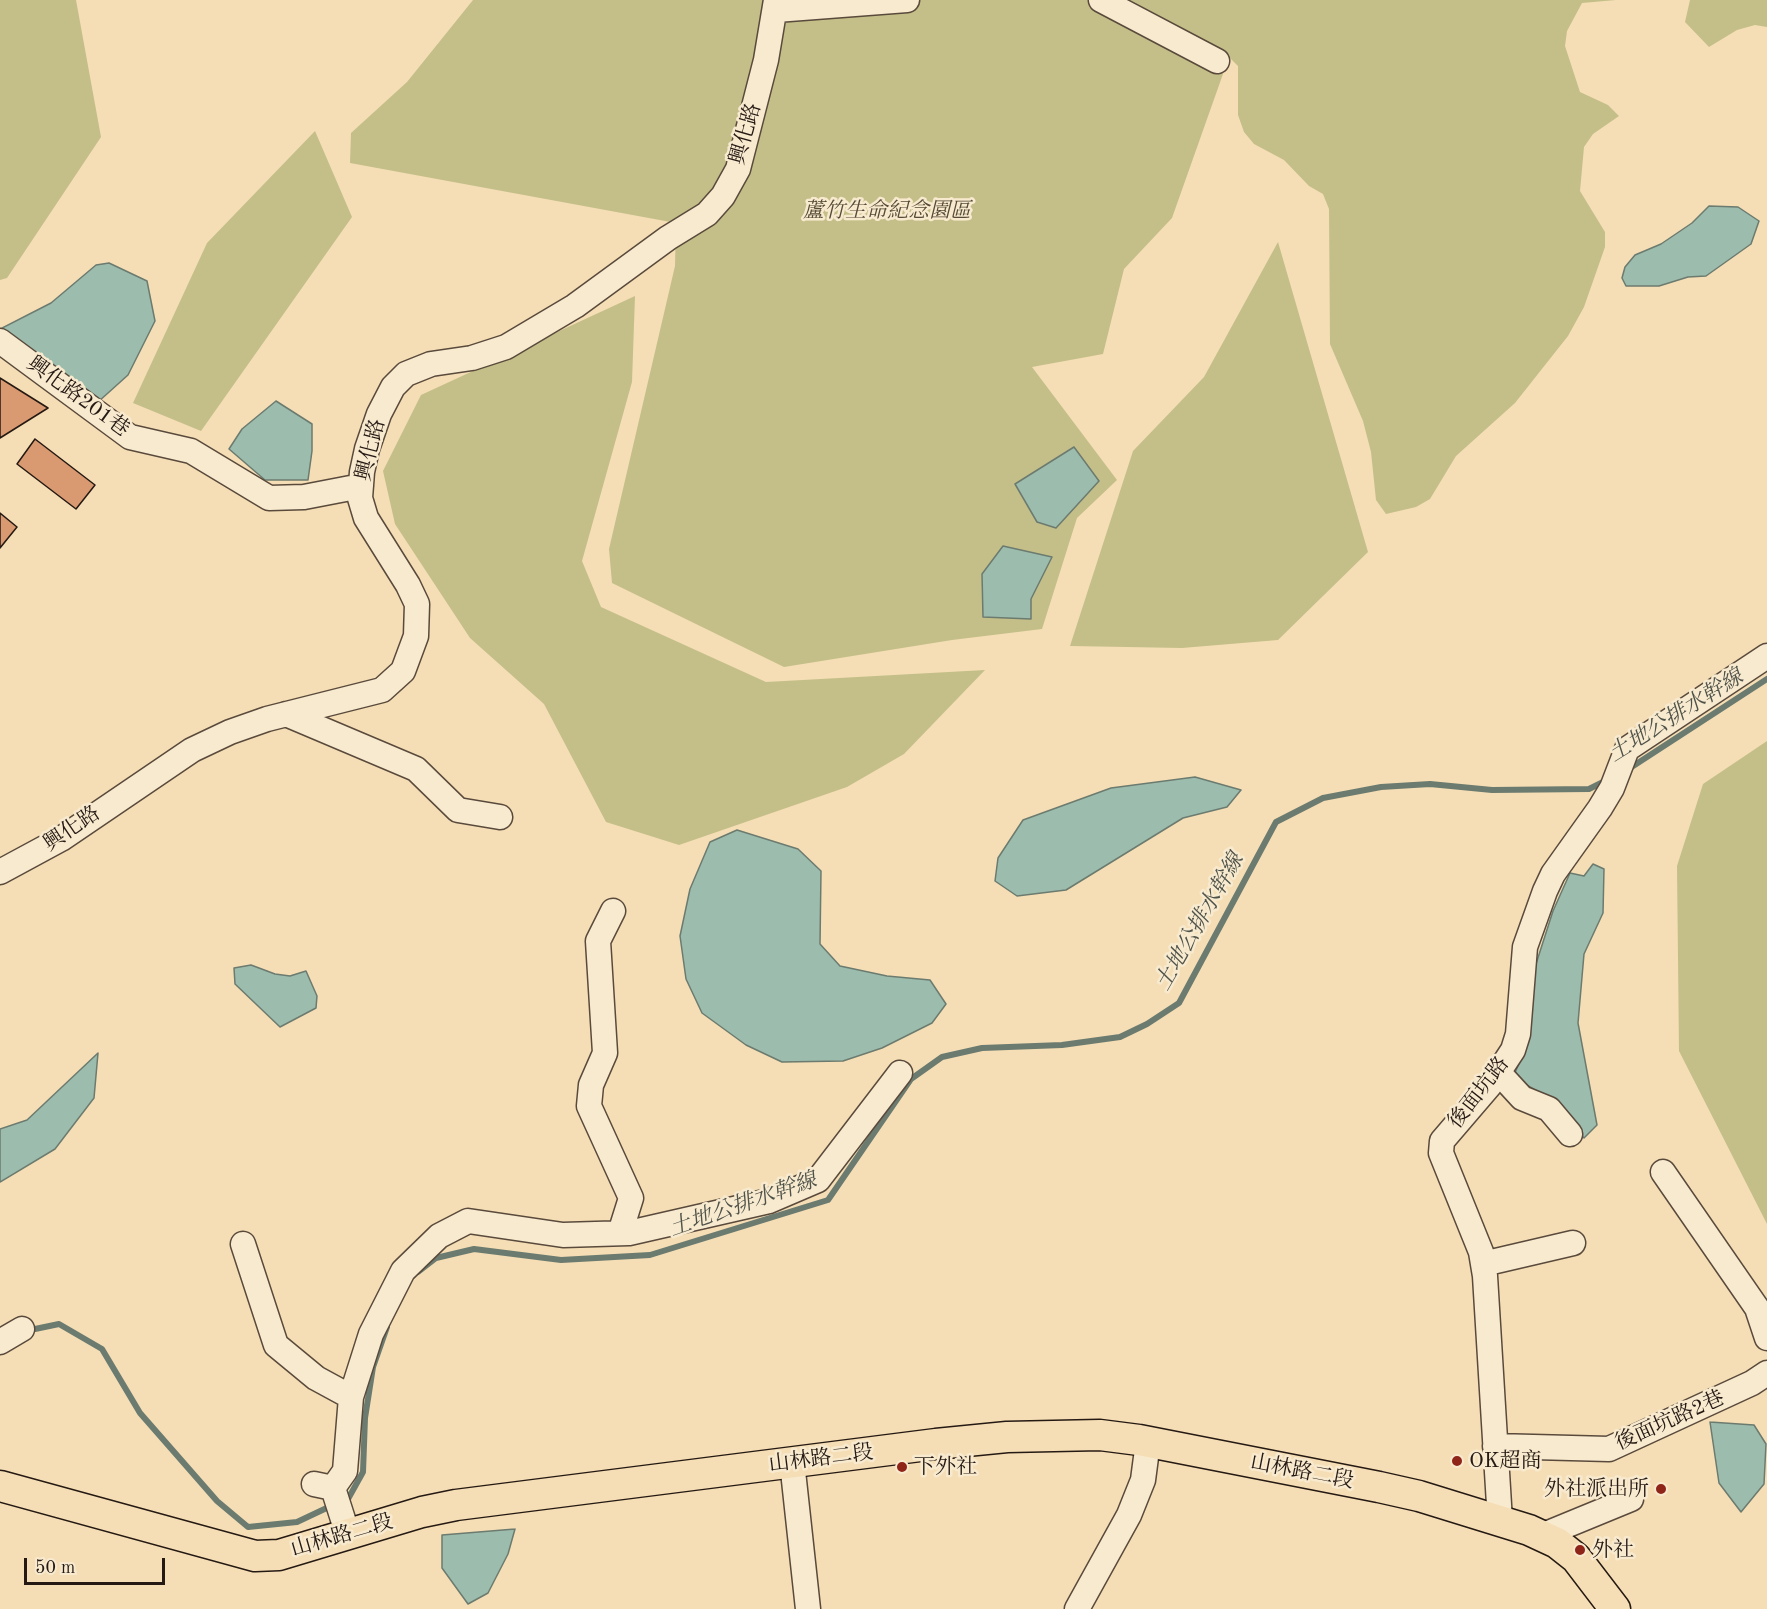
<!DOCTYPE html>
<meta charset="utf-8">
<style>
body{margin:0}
#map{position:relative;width:1767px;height:1609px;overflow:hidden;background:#f5deb5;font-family:"Old Standard TT",serif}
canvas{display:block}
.scale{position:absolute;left:24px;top:1558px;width:141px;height:27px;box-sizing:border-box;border:3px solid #251913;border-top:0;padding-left:8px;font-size:18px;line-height:21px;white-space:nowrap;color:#251913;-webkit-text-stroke:4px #f8eacf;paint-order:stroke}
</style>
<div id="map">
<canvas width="1767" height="1609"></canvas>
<div class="scale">50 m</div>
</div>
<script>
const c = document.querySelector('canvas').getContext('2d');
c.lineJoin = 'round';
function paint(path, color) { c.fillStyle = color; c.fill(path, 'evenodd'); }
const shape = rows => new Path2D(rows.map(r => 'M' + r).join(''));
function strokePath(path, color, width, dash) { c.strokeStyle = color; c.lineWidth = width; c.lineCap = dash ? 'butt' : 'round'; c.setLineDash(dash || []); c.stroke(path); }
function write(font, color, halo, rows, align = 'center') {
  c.font = font + ' "Old Standard TT","Noto Serif TC",serif'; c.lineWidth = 5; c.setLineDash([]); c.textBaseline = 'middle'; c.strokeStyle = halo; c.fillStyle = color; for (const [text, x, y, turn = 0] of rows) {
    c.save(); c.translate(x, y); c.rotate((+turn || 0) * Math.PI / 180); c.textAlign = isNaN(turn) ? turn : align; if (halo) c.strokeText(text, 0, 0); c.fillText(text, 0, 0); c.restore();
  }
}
paint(shape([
 [0,0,76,0,101,137,7,278,0,280],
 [473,0,1616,0,1582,3,1567,31,1565,46,1580,92,1608,105,1619,116,1593,134,1584,147,1580,191,1605,232,1605,247,1584,307,1568,336,1515,403,1456,456,1430,499,1416,507,1386,514,1376,500,1371,452,1363,421,1330,344,1329,209,1323,194,1309,186,1284,160,1254,144,1244,132,1238,115,1238,66,1229,57,1172,218,1124,269,1103,354,1032,367,1117,480,1077,518,1042,629,952,640,784,667,612,583,609,549,675,266,676,223,350,163,351,133,407,82],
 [1690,0,1767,0,1767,27,1755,25,1737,30,1709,47,1685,22],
 [315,131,352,217,201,431,133,403,207,243],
 [1278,242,1368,552,1278,640,1182,648,1070,646,1133,451,1204,377],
 [635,296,632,382,582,561,601,607,766,682,985,670,904,754,847,787,679,845,606,822,544,704,470,638,395,524,383,471,421,395],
 [1767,741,1767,1224,1679,1051,1677,866,1703,784]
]), '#c4bf88');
const water = shape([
 [1709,206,1738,207,1759,221,1751,244,1706,276,1688,277,1659,286,1626,286,1622,278,1625,267,1635,255,1661,244,1692,223,1709,206],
 [109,263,147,281,155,321,128,375,98,402,0,329,51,303,96,265,109,263],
 [276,401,312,424,312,451,308,480,265,480,229,449,242,429,276,401],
 [1074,447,1099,481,1056,528,1037,522,1015,484,1074,447],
 [1003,546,1052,557,1031,599,1031,619,983,617,982,574,1003,546],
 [1195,777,1241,790,1227,807,1183,818,1066,890,1017,896,995,881,998,858,1023,820,1111,788,1195,777],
 [737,830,798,849,821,871,820,944,840,966,887,976,930,980,946,1004,932,1023,882,1048,843,1061,782,1062,746,1045,702,1013,686,979,680,936,690,889,710,842,737,830],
 [1593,864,1604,869,1603,913,1584,954,1578,1023,1597,1125,1584,1138,1547,1097,1513,1077,1529,1041,1529,1014,1535,967,1553,911,1570,873,1584,876,1593,864],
 [251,965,275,974,290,976,306,971,317,996,316,1008,280,1027,235,984,234,968,251,965],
 [98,1053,94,1098,55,1149,0,1182,0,1129,27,1120,98,1053],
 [1710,1422,1754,1425,1766,1444,1764,1484,1741,1512,1719,1483,1710,1422],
 [515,1529,508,1554,488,1593,468,1604,442,1568,442,1535,515,1529]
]);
paint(water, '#9cbcad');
strokePath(water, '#6c7b6f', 1.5);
strokePath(shape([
 [1627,770,1767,679],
 [418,1272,436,1258,474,1249,561,1260,650,1255,828,1200,911,1079,942,1057,982,1048,1062,1045,1120,1037,1147,1024,1179,1003,1276,822,1323,798,1381,787,1430,784,1492,790,1589,789,1607,780],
 [35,1329,59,1324,102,1349,140,1413,217,1501,248,1527,297,1522,333,1505],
 [343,1501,348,1499,363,1472,365,1418,373,1367,387,1327]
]), '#6c7b6f', 6);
const building = shape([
 [0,378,48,408,0,438,0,378],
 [35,439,95,485,76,509,17,464,35,439],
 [0,513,17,527,0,548,0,513]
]);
paint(building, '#da9a71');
strokePath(building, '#251913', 1.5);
const minor = shape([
 [1101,0,1217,61],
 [776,10,907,0],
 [0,341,130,437,191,451,269,498,304,497,361,486],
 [286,714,416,769,458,810,500,817],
 [0,872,61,839,192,750,230,732,267,719,382,690,403,671,416,636,417,604,408,585,366,518,360,498,362,472,367,449,379,414,393,387,406,374,431,364,472,358,506,347,575,306,668,238,707,214,723,196,738,169,766,60,776,0],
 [613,911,598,941,605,1053,591,1085,589,1106,631,1198,620,1233],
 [1499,1073,1522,1098,1549,1109,1570,1134],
 [1663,1172,1757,1308,1767,1338],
 [243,1244,276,1345,316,1378,351,1397],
 [1483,1264,1573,1243],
 [0,1342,22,1329],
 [1495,1446,1609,1449,1752,1383,1767,1373],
 [792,1462,808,1609],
 [314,1484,333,1488,348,1535],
 [333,1488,345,1471,351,1397,371,1334,403,1271,439,1236,468,1221,563,1235,629,1233,769,1201,818,1180,900,1073],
 [1500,1521,1485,1276,1481,1252,1441,1153,1442,1141,1490,1085,1513,1050,1518,1034,1525,947,1545,891,1553,874,1600,808,1612,788,1627,749,1767,656],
 [1541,1536,1631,1499],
 [1077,1609,1129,1515,1143,1480,1148,1442]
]);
const major = shape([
 [0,1486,255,1556,279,1555,422,1512,456,1505,936,1444,1007,1437,1100,1435,1139,1440,1379,1487,1419,1496,1529,1530,1557,1543,1576,1558,1615,1609]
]);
strokePath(minor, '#594a3c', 27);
strokePath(major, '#251913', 33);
strokePath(minor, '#f8eacf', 24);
strokePath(major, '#f5deb5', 30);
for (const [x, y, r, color] of [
 [1457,1461,6,"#8f2418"],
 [902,1467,6,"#8f2418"],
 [1661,1489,6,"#8f2418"],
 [1580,1550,6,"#8f2418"]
]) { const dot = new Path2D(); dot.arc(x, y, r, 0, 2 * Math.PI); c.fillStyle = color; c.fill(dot); strokePath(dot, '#f8eacf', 2); }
write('21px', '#251913', '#f8eacf', [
 ["興化路",746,134,-74],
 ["興化路201巷",78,397,36],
 ["興化路",371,450,-76],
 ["興化路",72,829,-34],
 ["後面坑路",1479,1093,-52],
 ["後面坑路2巷",1670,1421,-24],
 ["山林路二段",821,1459,-7],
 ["山林路二段",1302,1472,11],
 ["山林路二段",342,1536,-16]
]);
write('italic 21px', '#554b36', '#f8eacf', [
 ["蘆竹生命紀念園區",887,211]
]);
write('21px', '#251913', '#f8eacf', [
 ["OK超商",1469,1461],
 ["下外社",914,1467],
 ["外社派出所",1649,1489,"right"],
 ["外社",1592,1550]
], 'left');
write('italic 22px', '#4f5249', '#f8eacf', [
 ["土地公排水幹線",1676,716,-32],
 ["土地公排水幹線",1200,922,-60],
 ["土地公排水幹線",743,1205,-19]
]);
</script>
